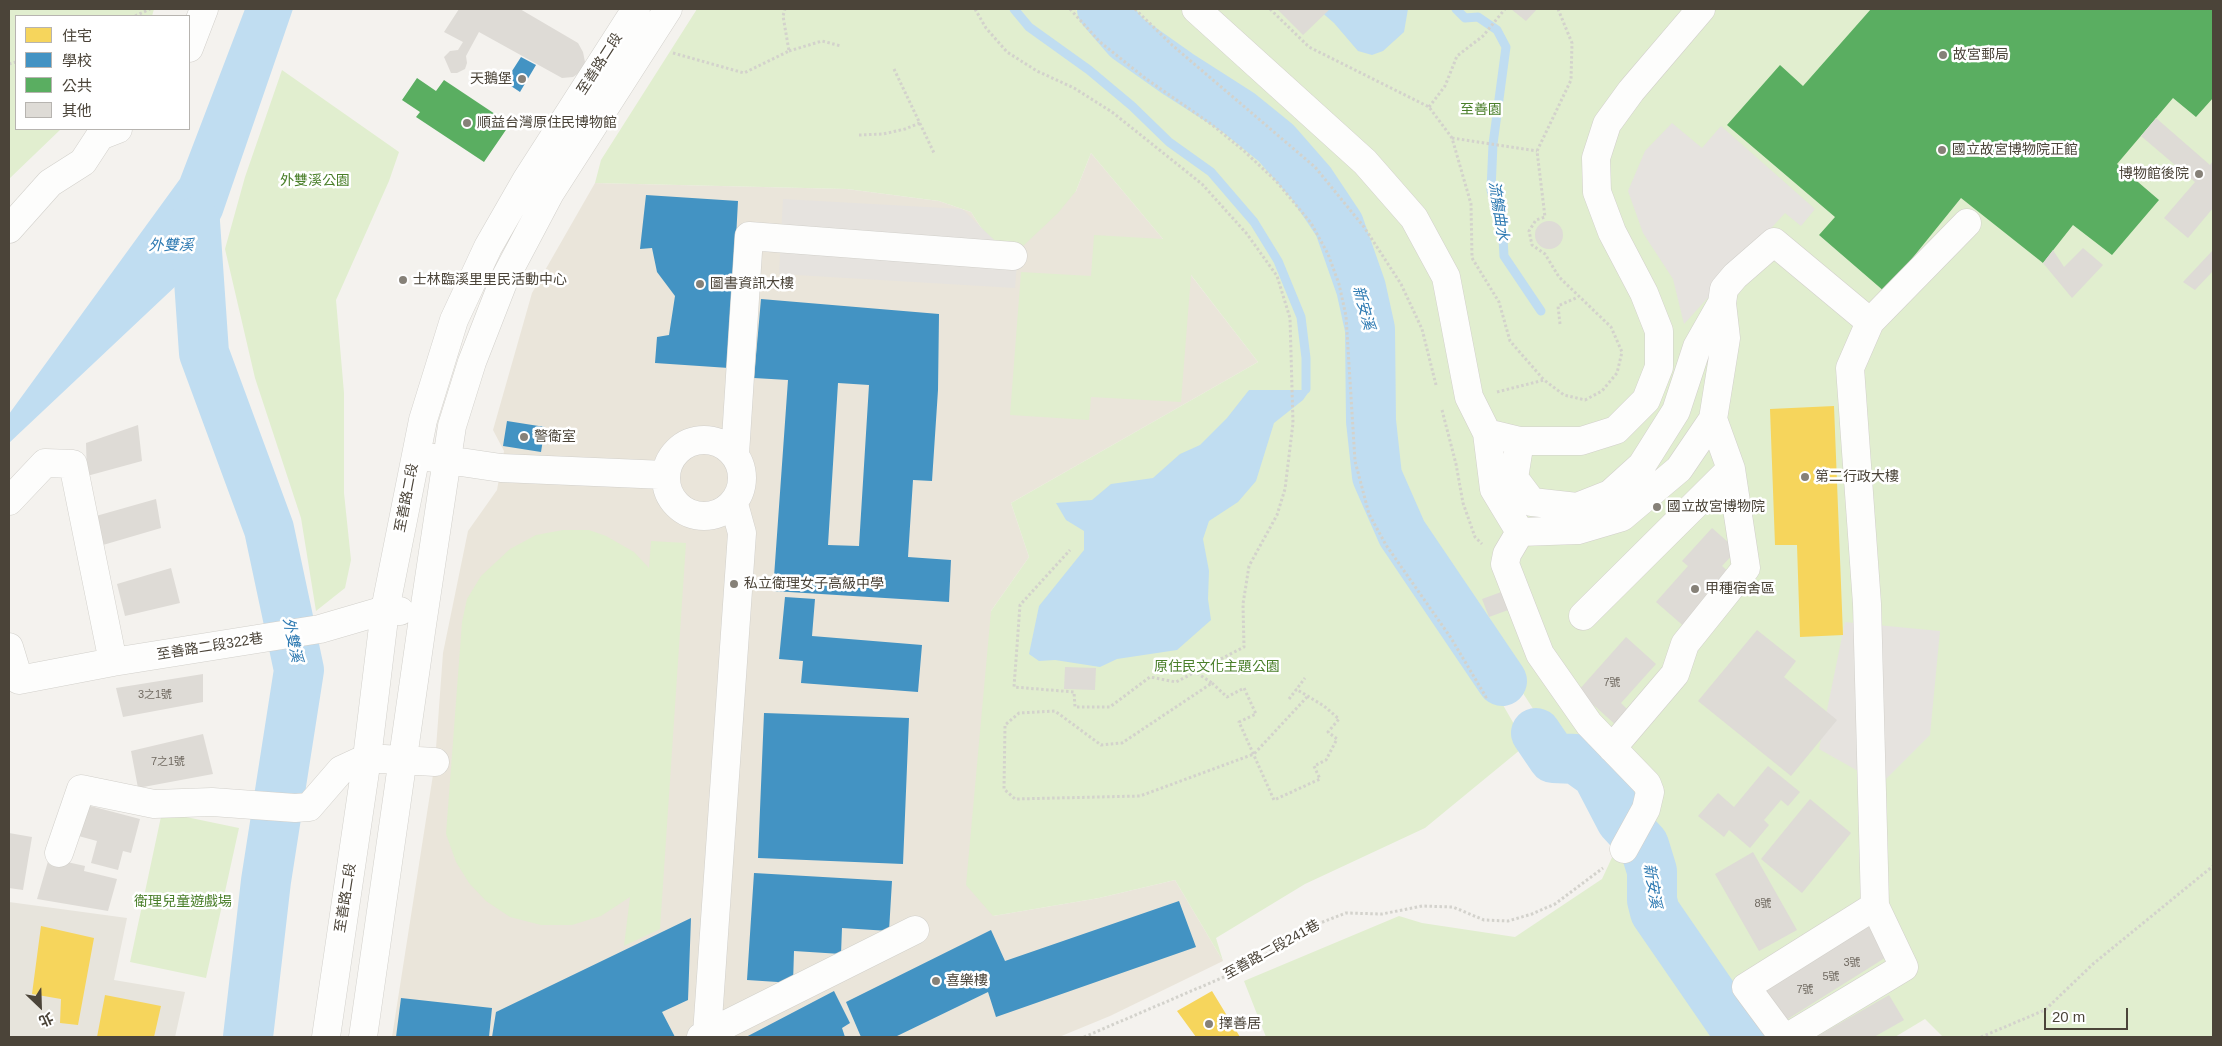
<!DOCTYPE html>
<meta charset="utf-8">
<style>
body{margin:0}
#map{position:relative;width:2222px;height:1046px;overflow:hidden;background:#f4f2ee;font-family:Helvetica,"Noto Sans TC",sans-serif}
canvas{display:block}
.frame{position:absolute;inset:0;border:10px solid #4b4439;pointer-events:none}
.legend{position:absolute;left:15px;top:15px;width:175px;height:115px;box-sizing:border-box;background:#fff;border:1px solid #b7b4b0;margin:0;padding:6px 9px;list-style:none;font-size:15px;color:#4b4439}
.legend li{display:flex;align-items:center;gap:10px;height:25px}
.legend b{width:25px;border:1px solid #b7b4b0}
.north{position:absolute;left:15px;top:981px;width:50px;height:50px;-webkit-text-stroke:4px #fff;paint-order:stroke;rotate:156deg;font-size:14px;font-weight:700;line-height:20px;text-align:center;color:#4b4439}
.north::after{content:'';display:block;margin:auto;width:18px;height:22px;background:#4b4439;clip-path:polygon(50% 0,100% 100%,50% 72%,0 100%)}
.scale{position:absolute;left:2044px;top:1008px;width:84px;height:22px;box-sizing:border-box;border:2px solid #4b4439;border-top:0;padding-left:6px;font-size:15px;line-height:18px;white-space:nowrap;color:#4b4439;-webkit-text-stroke:4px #fff;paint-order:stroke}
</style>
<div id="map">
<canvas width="2222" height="1046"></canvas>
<div class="frame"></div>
<ul class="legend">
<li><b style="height:14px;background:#f6d55c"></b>住宅</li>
<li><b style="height:14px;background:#4393c3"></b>學校</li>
<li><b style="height:14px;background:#5aae61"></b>公共</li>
<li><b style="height:14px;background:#dedbd6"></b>其他</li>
</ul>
<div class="north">北</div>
<div class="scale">20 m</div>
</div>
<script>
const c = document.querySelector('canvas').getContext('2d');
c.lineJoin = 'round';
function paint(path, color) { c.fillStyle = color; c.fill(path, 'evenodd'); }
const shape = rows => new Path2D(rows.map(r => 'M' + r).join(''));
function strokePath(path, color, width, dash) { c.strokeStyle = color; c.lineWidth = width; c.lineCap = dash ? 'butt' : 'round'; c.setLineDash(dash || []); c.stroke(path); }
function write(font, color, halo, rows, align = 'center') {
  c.font = font + ' Helvetica,"Noto Sans TC",sans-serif'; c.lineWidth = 5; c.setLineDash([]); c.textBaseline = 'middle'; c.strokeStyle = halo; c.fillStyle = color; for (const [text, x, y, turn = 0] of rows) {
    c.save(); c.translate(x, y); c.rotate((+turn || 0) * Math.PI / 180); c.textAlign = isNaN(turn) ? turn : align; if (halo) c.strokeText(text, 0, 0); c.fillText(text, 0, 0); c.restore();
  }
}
paint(shape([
 [9,902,127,918,114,980,185,992,175,1037,9,1037]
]), '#e7e4dc');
paint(shape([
 [1091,153,1163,239,1258,362,1011,503,1029,557,991,611,993,916,1099,898,1175,880,1223,961,1110,1016,1059,1037,392,1037,435,762,443,653,468,531,497,490,504,451,493,430,532,293,595,183,847,189,939,201,971,212,992,245,1076,191]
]), '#eae5da');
paint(shape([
 [9,9,154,9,152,16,16,16,16,129,61,129,9,179],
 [697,9,1075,9,1175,91,1258,153,1325,230,1352,296,1360,359,1362,467,1388,532,1476,658,1526,745,1425,828,1305,884,1216,938,1223,961,1175,880,1099,898,993,916,966,885,991,611,1029,557,1011,503,1258,362,1191,275,1181,402,1091,397,1089,420,1010,415,1021,272,1091,276,1094,235,1163,239,1091,153,1076,191,1058,213,1022,247,992,245,971,212,939,201,847,189,595,183,601,160],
 [1127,9,2213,9,2213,1037,1943,1037,1925,1019,1895,1037,1266,1037,1244,981,1399,916,1422,923,1515,937,1602,879,1635,808,1591,746,1552,738,1423,539,1395,474,1388,337,1360,234,1257,127,1154,36],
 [282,70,399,152,389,181,336,300,344,393,344,493,351,560,345,588,316,611,301,518,255,378,225,249,245,177],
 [563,530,589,530,606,536,634,552,649,568,651,541,686,543,660,929,624,946,630,897,601,916,572,925,541,925,510,917,486,901,469,883,456,862,446,834,462,622,467,599,481,576,510,549,536,535],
 [162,812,239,828,206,978,130,962]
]), '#e1eecf');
paint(shape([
 [1672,123,1702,148,1721,126,1815,209,1801,226,1785,213,1684,324,1673,279,1643,233,1628,191,1645,151],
 [783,199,962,209,1017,262,1015,288,779,274],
 [1845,622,1940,631,1930,735,1881,784,1819,749]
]), '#e6e3df');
paint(shape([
 [245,9,293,9,222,215,197,266,9,443,9,414,180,179],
 [1318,9,1408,9,1404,32,1383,51,1372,55,1358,51,1334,23],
 [1249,390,1310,390,1303,400,1274,423,1256,481,1238,502,1209,521,1203,539,1209,571,1208,599,1211,620,1177,650,1117,659,1100,667,1055,660,1039,661,1029,654,1039,606,1084,550,1084,531,1066,520,1056,503,1092,500,1111,484,1153,478,1180,454,1200,445,1227,418]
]), '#c0ddf1');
paint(shape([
 [1834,406,1843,635,1800,637,1797,545,1775,545,1770,409],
 [41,926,94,938,78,1025,60,1023,61,999,32,994],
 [1212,991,1240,1037,1196,1037,1177,1011],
 [105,995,161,1006,154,1037,97,1037]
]), '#f6d55c');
paint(shape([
 [521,57,536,65,520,92,505,82],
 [646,195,738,201,729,368,655,363,657,337,669,335,675,296,657,272,652,248,640,249],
 [761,299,939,314,938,390,932,481,913,480,908,557,951,560,949,602,773,591,788,380,754,378],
 [838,383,869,385,859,546,828,545],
 [507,421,545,427,541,452,503,446],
 [785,597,815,599,812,636,922,645,918,692,801,683,803,661,779,659],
 [764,713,909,718,903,864,758,858],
 [754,873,892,881,889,931,842,928,841,954,794,951,793,983,747,980],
 [1179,901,1196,947,996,1017,988,992,895,1037,861,1037,846,1002,991,930,1005,961],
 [691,918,688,1000,662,1012,675,1037,492,1037,496,1012],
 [834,991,850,1023,842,1028,845,1037,746,1037],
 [401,998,492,1008,489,1037,396,1037]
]), '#4393c3');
paint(shape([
 [1871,9,2213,9,2213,98,2196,117,2173,98,2117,164,2159,200,2112,255,2073,225,2043,263,1961,198,1885,292,1819,235,1835,217,1727,125,1780,65,1803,86],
 [417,78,436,91,444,80,510,124,484,162,416,117,420,112,402,100]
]), '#5aae61');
strokePath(shape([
 [1014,9,1029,27,1089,70,1132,106,1169,142,1211,172,1254,222,1278,261,1301,317,1306,358,1306,389],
 [1456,9,1465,18,1478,17,1497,30,1506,47,1493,144,1491,190,1503,238,1504,256,1541,311]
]), '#c0ddf1', 9);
strokePath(shape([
 [1102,9,1127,38,1178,74,1239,113,1276,143,1311,183,1339,225,1361,288,1370,329,1371,421,1377,476,1402,533,1502,681],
 [195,222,204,353,269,529,299,670,266,881,248,1037],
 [1536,733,1553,758,1576,759,1597,774,1621,820,1644,845,1652,871,1652,900,1655,912,1741,1037]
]), '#c0ddf1', 50);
paint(shape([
 [459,9,520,9,578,43,583,52,585,62,582,71,573,77,562,78,479,32,466,56,467,63,465,69,457,73,451,73,444,57,450,51,458,50,463,42,444,32],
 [1277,9,1330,9,1303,35],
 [1511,9,1537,9,1526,21],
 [2156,118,2210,165,2213,161,2213,208,2188,238,2164,218,2195,182,2141,136],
 '1535 235a14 14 0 1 1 28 0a14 14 0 1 1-28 0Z',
 [2083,248,2103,265,2072,298,2043,263,2053,250,2064,267],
 [2213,250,2213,271,2195,290,2183,282],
 [138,425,142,461,87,476,86,443],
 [156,499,161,528,103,545,96,516],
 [1712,528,1737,550,1722,566,1733,576,1687,629,1656,602,1688,566,1682,561],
 [171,568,180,603,125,616,117,584],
 [1504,591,1511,609,1489,617,1482,599],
 [1757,630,1796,661,1784,677,1837,720,1791,776,1698,701],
 [1626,637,1656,664,1621,703,1630,712,1617,726,1578,691],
 [1065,667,1096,668,1095,690,1064,689],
 [203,674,203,702,123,717,116,688],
 [203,734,213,774,138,788,131,751],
 [1768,766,1800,792,1788,806,1781,800,1764,820,1769,825,1750,848,1729,830,1724,837,1698,816,1718,793,1734,807],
 [1810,799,1851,833,1802,893,1761,859],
 [79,803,140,819,131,853,123,851,118,870,91,863,97,841,71,834],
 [9,833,32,837,23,890,9,888],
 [1753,852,1797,930,1759,951,1715,874],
 [49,858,85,866,84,871,117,879,108,911,37,899],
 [1869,925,1888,956,1783,1022,1764,991],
 [1889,995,1904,1020,1874,1037,1816,1037]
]), '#dedbd6');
const minor = shape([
 [1196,9,1365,162,1414,218,1446,277,1469,397,1487,433,1520,441,1581,441,1616,430,1646,400,1659,367,1659,331,1644,293,1612,232,1597,192,1596,158,1607,124,1631,91,1701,9],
 [189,48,204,9],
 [9,229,50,183,83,162,100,136,118,129],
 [1487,433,1494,489,1520,532,1578,530,1622,517,1679,469,1713,419],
 '666 478a38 38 0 1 1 76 0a38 38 0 1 1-76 0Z',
 [1520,441,1514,478,1532,502,1577,507,1610,494,1642,465,1676,411,1697,347,1722,303],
 [735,454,749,236,1013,256],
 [427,457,501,468,665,475],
 [9,501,45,463,73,464,113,662],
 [1520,532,1507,554,1505,564,1540,654,1589,724,1647,784,1650,792,1646,809,1624,849],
 [1583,616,1731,469],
 [9,647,19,680,113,662,320,629,385,610,400,611],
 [1612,748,1675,674,1685,644,1746,568,1731,469,1713,419,1726,338,1722,303,1724,289,1735,276,1774,242,1870,322,1967,223],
 [59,853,81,789,154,804,212,802,295,808,309,807,341,770,367,758,435,762],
 [707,1034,742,533,734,504],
 [326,1037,367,758,385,610,423,420,454,320,488,247,527,179,636,9],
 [363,1037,422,625,452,426,472,362,504,280,550,193,668,9],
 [701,1037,915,930],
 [1783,1037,1746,987,1875,906],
 [1788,1037,1904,967,1875,906,1867,604,1850,368,1870,322]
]);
strokePath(minor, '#d2d0cb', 29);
strokePath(shape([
 [975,9,986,28,1007,52,1037,71,1074,88,1112,112,1202,184,1247,234,1277,276,1290,318,1293,423,1285,489,1277,515,1249,566,1243,604,1244,647,1176,682,1150,677,1110,707,1075,707,1074,692,1014,687,1020,605,1070,550],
 [1070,9,1100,42,1145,78,1211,124,1243,150,1276,181,1311,223,1328,254,1339,284,1346,316,1355,461,1369,514,1386,545,1451,638,1486,697,1489,695],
 [1135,9,1172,45,1315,167,1364,227,1401,284,1422,329,1436,385],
 [1270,9,1309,47,1429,107,1452,138,1471,204,1472,258,1499,302,1510,341,1544,380],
 [135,16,150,9],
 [789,51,822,41,841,46],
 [673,53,744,73,789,51,783,16,785,9],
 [9,64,16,62],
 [894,69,934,153],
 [1429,107,1445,86,1457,56,1483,36,1505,9],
 [859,135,883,134,905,129,920,123],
 [1452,138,1537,151],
 [1560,324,1558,306,1578,297],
 [1497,392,1544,380,1564,395,1585,400,1602,391,1617,373,1622,352,1611,327,1559,277,1545,254,1532,245,1529,231,1536,220,1545,217,1537,151,1571,80,1572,43,1558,9],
 [1442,410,1456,464,1463,503,1475,537,1482,544],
 [1197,673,1212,683,1122,743,1101,745,1055,711,1019,713,1005,725,1004,789,1015,799,1140,796,1254,754,1307,697],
 [1212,683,1227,697,1244,688,1256,714,1239,722,1274,800,1320,779,1314,766,1326,760,1337,739,1328,732,1339,719,1324,706,1296,689],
 [1289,699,1305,678],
 [1084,1037,1245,968,1307,928,1346,913,1382,914,1422,906,1453,907,1484,920,1508,921,1532,914,1555,904,1603,868],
 [1981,1037,2045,1010,2093,964,2213,866]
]), '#d3d2cc', 3, [2.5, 2.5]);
strokePath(minor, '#fdfdfc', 28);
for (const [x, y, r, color] of [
 [1943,55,5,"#868178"],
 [522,79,5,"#868178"],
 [467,123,5,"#868178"],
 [1942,150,5,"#868178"],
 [2199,174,5,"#868178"],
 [403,280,5,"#868178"],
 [700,284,5,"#868178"],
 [524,437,5,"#868178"],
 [1805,477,5,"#868178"],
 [1657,507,5,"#868178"],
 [734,584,5,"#868178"],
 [1695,589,5,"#868178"],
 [936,981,5,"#868178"],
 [1209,1024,5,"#868178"]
]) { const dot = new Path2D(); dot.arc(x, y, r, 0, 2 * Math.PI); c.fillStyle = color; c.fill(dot); strokePath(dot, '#fff', 2); }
write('11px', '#706a61', null, [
 ["7號",1612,683],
 ["3之1號",155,695],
 ["7之1號",168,762],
 ["8號",1763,904],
 ["3號",1852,963],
 ["5號",1831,977],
 ["7號",1805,990]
]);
write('14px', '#4b4439', '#fff', [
 ["故宮郵局",1953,55],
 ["天鵝堡",512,79,"right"],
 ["順益台灣原住民博物館",477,123],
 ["國立故宮博物院正館",1952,150],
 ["博物館後院",2189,174,"right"],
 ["士林臨溪里里民活動中心",413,280],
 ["圖書資訊大樓",710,284],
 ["警衛室",534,437],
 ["第二行政大樓",1815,477],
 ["國立故宮博物院",1667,507],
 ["私立衛理女子高級中學",744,584],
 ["甲種宿舍區",1705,589],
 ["喜樂樓",946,981],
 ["擇善居",1219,1024]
], 'left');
write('14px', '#4b4439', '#fff', [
 ["至善路二段",600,64,-57],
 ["至善路二段",407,498,-79],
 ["至善路二段322巷",210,647,-9],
 ["至善路二段",346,898,-81],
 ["至善路二段241巷",1272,950,-29]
]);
write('14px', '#4a7f2a', '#fff', [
 ["至善園",1481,110],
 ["外雙溪公園",315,181],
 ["原住民文化主題公園",1217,667],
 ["衛理兒童遊戲場",183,902]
]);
write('italic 15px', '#2e7ab2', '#fff', [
 ["流觴曲水",1498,211,81],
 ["外雙溪",171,246],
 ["新安溪",1363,308,75],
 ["外雙溪",292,640,78],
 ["新安溪",1652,886,81]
]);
</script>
